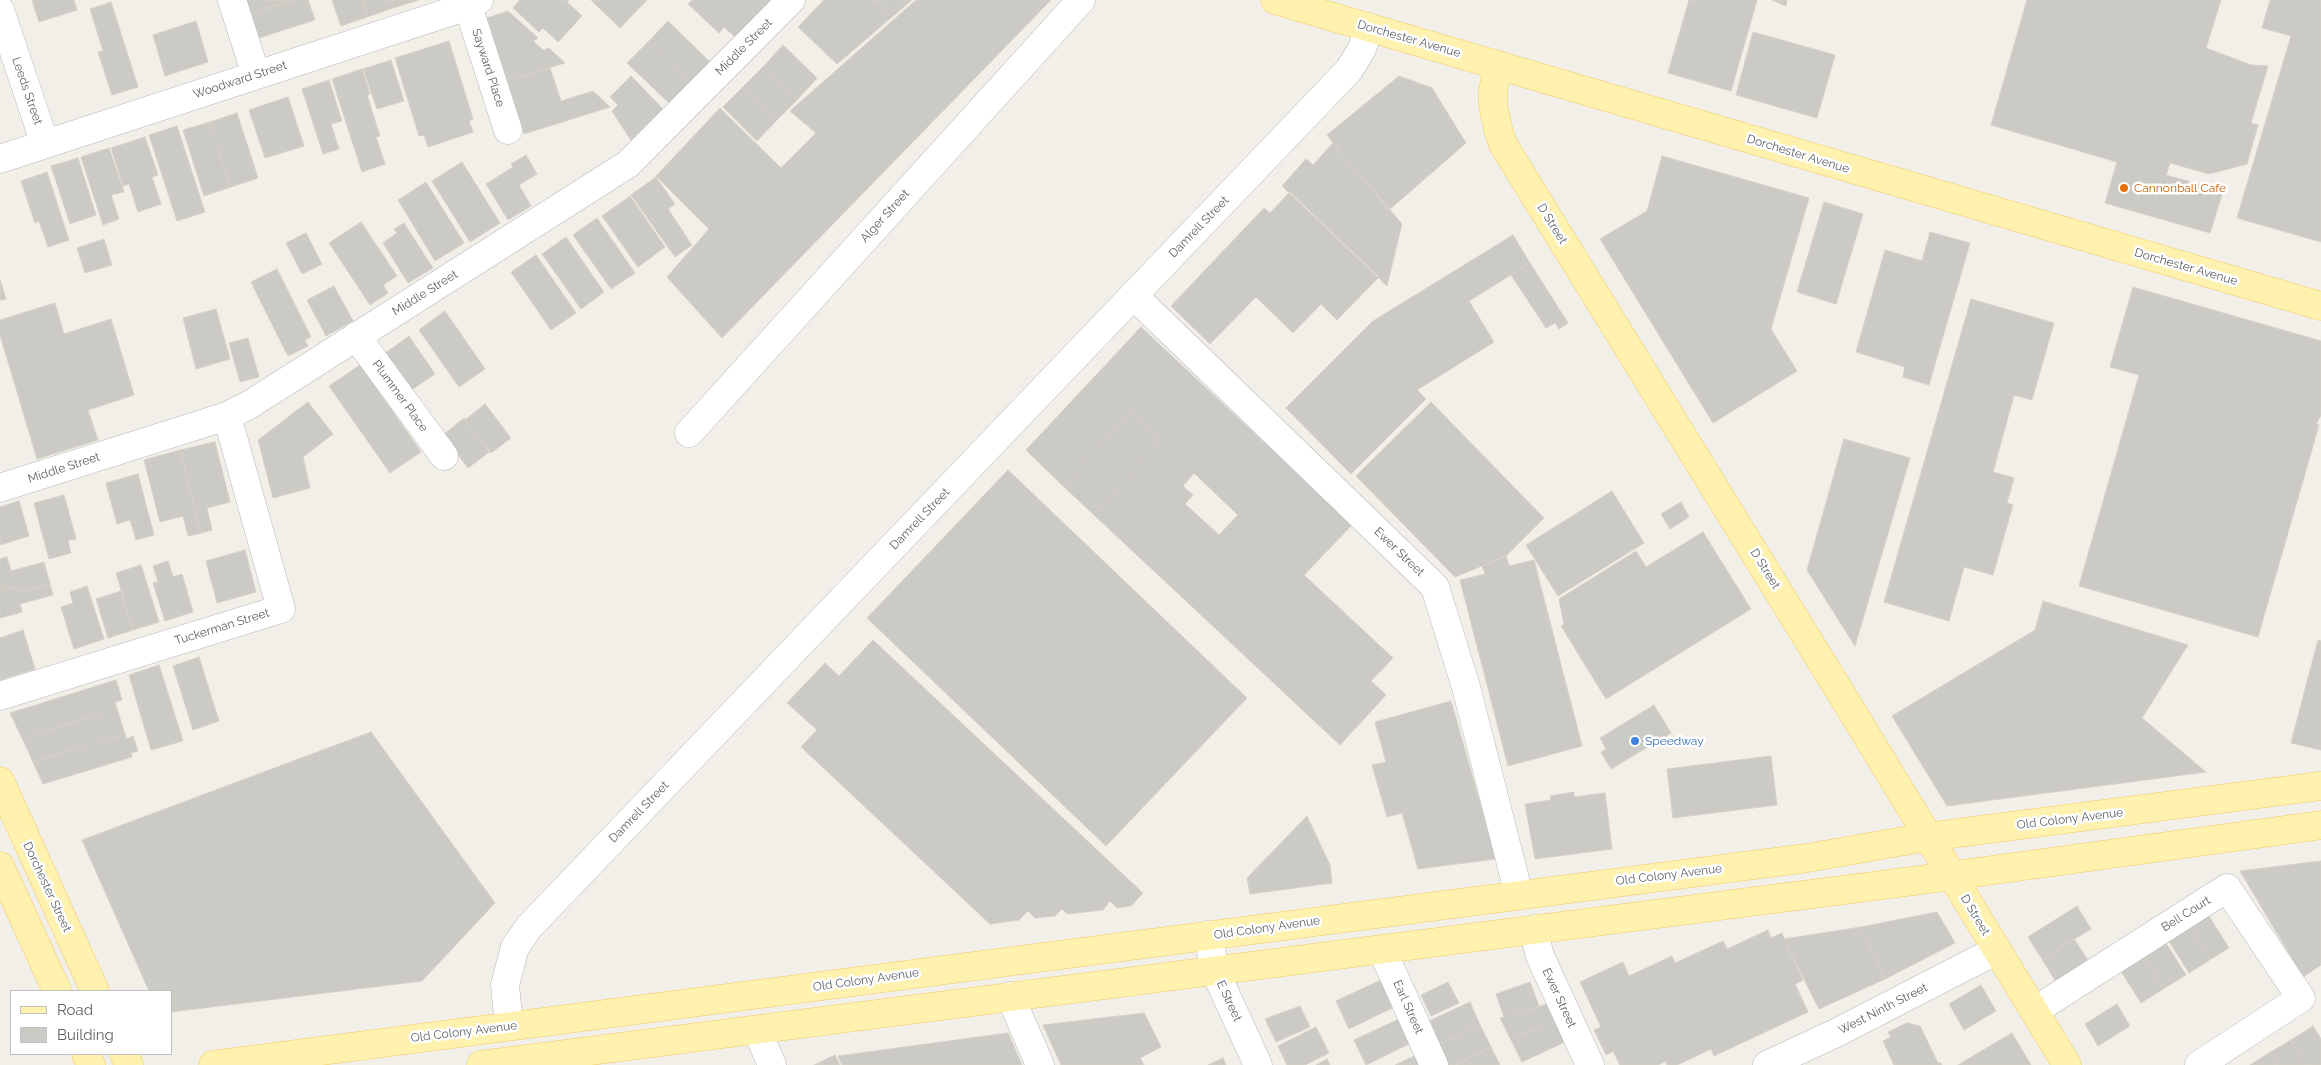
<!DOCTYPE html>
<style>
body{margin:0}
#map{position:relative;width:2321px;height:1065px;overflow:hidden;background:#f1efe8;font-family:Raleway,sans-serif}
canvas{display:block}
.legend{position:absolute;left:10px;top:990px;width:162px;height:65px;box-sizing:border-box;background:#fff;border:1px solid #bfc1c3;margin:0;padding:6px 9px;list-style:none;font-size:15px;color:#5f6368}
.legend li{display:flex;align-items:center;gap:10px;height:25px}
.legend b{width:25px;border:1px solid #bfc1c3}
</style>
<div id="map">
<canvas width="2321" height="1065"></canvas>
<ul class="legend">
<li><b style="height:6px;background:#fff2af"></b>Road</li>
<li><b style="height:14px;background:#cccac5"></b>Building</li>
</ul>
</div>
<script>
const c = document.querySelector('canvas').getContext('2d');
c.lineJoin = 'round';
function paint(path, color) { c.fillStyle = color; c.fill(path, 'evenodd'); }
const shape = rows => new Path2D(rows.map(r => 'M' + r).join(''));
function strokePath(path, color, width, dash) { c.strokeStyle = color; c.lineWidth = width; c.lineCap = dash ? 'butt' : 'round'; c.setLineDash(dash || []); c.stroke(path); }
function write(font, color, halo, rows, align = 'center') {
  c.font = font + ' Raleway,sans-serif'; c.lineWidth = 5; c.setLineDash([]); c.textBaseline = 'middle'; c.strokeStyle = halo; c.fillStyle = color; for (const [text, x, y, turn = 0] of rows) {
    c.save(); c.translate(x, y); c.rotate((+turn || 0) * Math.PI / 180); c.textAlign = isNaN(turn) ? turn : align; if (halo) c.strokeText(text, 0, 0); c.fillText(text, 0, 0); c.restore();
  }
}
const building = shape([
 [32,0,74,0,77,10,39,22,32,0],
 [247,0,293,0,251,14,247,0],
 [293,0,308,0,315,20,259,38,251,14,293,0],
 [332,0,362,0,367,17,341,26,332,0],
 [362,0,391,0,393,8,367,17,362,0],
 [391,0,419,0,393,8,391,0],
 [520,0,569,0,567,2,582,16,558,42,543,28,539,32,513,8,520,0],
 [591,0,647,0,620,28,591,0],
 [692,0,771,0,735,37,724,27,719,33,688,4,692,0],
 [824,0,873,0,892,17,837,64,798,27,824,0],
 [873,0,912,0,892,17,873,0],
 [916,0,1051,0,722,338,667,277,709,229,656,176,720,108,781,168,816,133,790,111,916,0],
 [1689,0,1757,0,1731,91,1668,73,1689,0],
 [1772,0,1787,0,1786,6,1772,0],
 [2027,0,2221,0,2206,48,2251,65,2268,66,2251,123,2258,125,2247,164,2209,174,2170,163,2166,175,2223,191,2210,233,2105,203,2117,162,1991,125,2027,0],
 [2270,0,2321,0,2321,242,2237,218,2291,36,2262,28,2270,0],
 [111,2,138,87,112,95,98,52,103,51,90,9,111,2],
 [508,11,538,38,533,41,543,50,549,48,565,63,507,80,487,18,508,11],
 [196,21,208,62,165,76,153,35,196,21],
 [668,21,711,63,691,85,647,43,668,21],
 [1753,32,1835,55,1817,118,1736,95,1753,32],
 [449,41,473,119,469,121,473,132,428,147,424,135,419,136,395,58,449,41],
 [647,43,691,85,671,105,627,63,647,43],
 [783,45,817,78,798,99,764,66,783,45],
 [391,60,404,101,377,109,363,69,391,60],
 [764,66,798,99,776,121,742,88,764,66],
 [550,68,561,101,593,91,610,107,524,134,507,80,550,68],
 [362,69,370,94,367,95,380,136,376,137,385,164,362,172,332,79,362,69],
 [631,76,663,109,631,140,612,111,618,105,610,97,631,76],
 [1399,76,1432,88,1466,143,1389,210,1327,135,1399,76],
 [329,80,342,121,331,124,339,149,323,154,302,89,329,80],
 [742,88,776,121,757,141,723,107,742,88],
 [288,97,304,146,265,158,249,110,288,97],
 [237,113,258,178,231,187,210,122,237,113],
 [210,122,231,187,204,196,183,130,210,122],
 [177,126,205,212,177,221,149,135,177,126],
 [145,137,158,175,152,177,161,204,138,212,129,184,123,186,111,148,145,137],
 [1333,143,1402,224,1387,286,1282,186,1306,159,1313,165,1333,143],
 [109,148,124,192,111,195,119,219,103,225,81,157,109,148],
 [526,155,537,174,519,185,531,206,508,220,486,184,513,167,511,164,526,155],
 [1662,156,1809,198,1771,329,1797,371,1713,423,1600,239,1647,211,1662,156],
 [78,158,96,215,70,224,51,166,78,158],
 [462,162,500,223,470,242,432,181,462,162],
 [47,172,69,240,48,247,39,221,35,223,21,181,47,172],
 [656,177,675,204,668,209,692,245,675,257,631,195,656,177],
 [426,182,464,243,435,261,398,200,426,182],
 [1290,192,1379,277,1337,320,1321,304,1293,333,1256,297,1210,344,1171,306,1264,208,1270,213,1290,192],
 [630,196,665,247,638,267,602,216,630,196],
 [1824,202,1863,214,1836,304,1797,292,1824,202],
 [597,218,635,273,611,289,573,235,597,218],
 [361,222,397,276,383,285,388,293,370,305,329,243,361,222],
 [404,223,433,268,408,283,383,243,397,233,394,229,404,223],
 [1930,232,1970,243,1929,385,1903,377,1905,367,1856,352,1885,250,1922,261,1930,232],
 [306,233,322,264,302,274,286,243,306,233],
 [1513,235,1530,263,1469,301,1494,342,1417,390,1426,399,1351,474,1286,408,1373,321,1513,235],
 [566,237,604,292,581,309,542,254,566,237],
 [104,239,112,265,85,273,77,248,104,239],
 [536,255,576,313,551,330,511,272,536,255],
 [1530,263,1568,323,1559,329,1555,323,1546,328,1511,275,1530,263],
 [277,269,311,337,305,340,308,346,288,356,251,282,277,269],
 [0,280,6,299,0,300,0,280],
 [334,286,353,321,326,336,307,300,334,286],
 [2133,287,2321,341,2321,415,2316,424,2319,425,2258,637,2079,586,2139,375,2110,367,2133,287],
 [1971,299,2054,323,2032,400,2014,395,1993,472,2014,478,2007,503,2013,505,1993,575,1964,567,1949,621,1884,602,1971,299],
 [55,303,64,334,111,319,134,395,88,410,98,440,37,459,0,335,0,320,55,303],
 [216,309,230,359,196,369,183,318,216,309],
 [445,311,485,369,459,387,419,330,445,311],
 [1141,327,1352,525,1304,575,1393,658,1371,681,1386,695,1340,745,1093,514,1162,440,1133,412,1063,486,1026,450,1141,327],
 [1194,473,1238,515,1219,535,1185,504,1193,495,1183,486,1194,473],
 [409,336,435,374,410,391,384,354,409,336],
 [248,338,259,377,240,382,229,343,248,338],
 [360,365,421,452,390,473,329,386,360,365],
 [308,402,333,434,303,457,310,488,273,498,258,440,308,402],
 [1431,402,1544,518,1506,556,1455,577,1356,476,1431,402],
 [485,404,511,438,491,453,465,420,485,404],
 [1133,412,1162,440,1093,514,1063,486,1133,412],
 [464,418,489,452,468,468,443,435,464,418],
 [1844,439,1910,458,1855,646,1807,570,1844,439],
 [215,442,230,502,207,508,212,530,201,533,180,450,215,442],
 [180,450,201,533,188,536,183,516,160,522,144,460,180,450],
 [1008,470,1247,698,1106,846,867,618,1008,470],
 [138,474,154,535,136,540,130,520,117,524,106,483,138,474],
 [1612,491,1644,543,1558,596,1526,545,1612,491],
 [64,495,76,539,68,540,71,553,49,559,34,503,64,495],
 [19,501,29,536,0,545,0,507,19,501],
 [1681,502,1689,517,1670,529,1661,514,1681,502],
 [1703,532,1751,609,1606,699,1561,626,1564,624,1559,599,1636,551,1646,567,1703,532],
 [245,550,256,592,217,603,206,561,245,550],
 [1506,555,1509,566,1534,560,1582,746,1508,766,1460,580,1485,574,1482,566,1506,555],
 [7,557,11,571,44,562,50,584,17,593,15,586,0,590,0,559,7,557],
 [168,561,173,577,182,574,193,612,165,621,153,583,158,582,153,566,168,561],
 [141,565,159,622,133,630,116,573,141,565],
 [50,584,53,595,20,604,22,612,0,618,0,590,15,586,17,593,50,584],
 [87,586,104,639,74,649,61,607,73,603,70,592,87,586],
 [121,591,133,630,108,638,96,599,121,591],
 [2043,601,2188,645,2142,718,2206,772,1947,806,1892,716,2035,630,2043,601],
 [23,630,35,669,0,680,0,638,23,630],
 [873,640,1143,893,1131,906,1117,908,1110,901,1103,910,1067,914,1062,909,1055,916,1035,918,1028,911,1019,920,990,924,801,747,817,730,787,703,825,663,839,676,873,640],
 [2318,640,2321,641,2321,750,2291,743,2318,640],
 [199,657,219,721,193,730,173,666,199,657],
 [159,665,183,741,151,750,129,675,159,665],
 [116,680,122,700,115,702,117,709,22,738,10,713,116,680],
 [1451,701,1496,859,1418,869,1402,813,1387,817,1372,765,1386,762,1375,722,1451,701],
 [1654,705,1671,733,1611,769,1601,752,1606,749,1600,738,1654,705],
 [117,709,125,734,33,762,22,738,117,709],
 [371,732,495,903,422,981,171,1012,171,991,149,991,82,840,371,732],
 [125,734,126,739,133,736,138,751,131,753,132,757,43,784,33,762,125,734],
 [1771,756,1777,805,1673,818,1667,769,1771,756],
 [1574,792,1574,797,1605,793,1612,849,1535,859,1525,804,1551,800,1550,796,1574,792],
 [1307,816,1330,865,1332,883,1250,894,1247,878,1307,816],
 [2321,861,2321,965,2303,977,2240,871,2321,861],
 [2077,906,2091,929,2042,959,2028,937,2077,906],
 [1937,912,1955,943,1885,979,1861,927,1937,912],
 [2209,916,2229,948,2211,959,2191,927,2209,916],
 [1861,927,1885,979,1819,1009,1784,939,1861,927],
 [2191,927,2211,959,2189,973,2169,941,2191,927],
 [1768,930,1771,938,1782,933,1784,939,1803,980,1795,984,1808,1012,1714,1056,1711,1049,1677,1065,1667,1065,1666,1061,1658,1065,1620,1065,1613,1051,1606,1055,1594,1030,1601,1027,1580,982,1623,962,1629,976,1672,956,1675,963,1723,941,1727,949,1768,930],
 [2074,939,2089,962,2056,982,2042,959,2074,939],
 [2166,943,2186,975,2163,989,2144,957,2166,943],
 [2144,957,2163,989,2141,1003,2121,971,2144,957],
 [1381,980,1394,1007,1349,1029,1336,1001,1381,980],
 [1448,982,1459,1003,1431,1016,1421,995,1448,982],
 [1530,982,1539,1006,1504,1017,1496,994,1530,982],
 [1981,985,1996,1011,1964,1030,1949,1004,1981,985],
 [1470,1002,1480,1025,1438,1045,1427,1022,1470,1002],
 [1547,1004,1557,1021,1510,1038,1500,1018,1547,1004],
 [2117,1004,2130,1026,2098,1046,2085,1024,2117,1004],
 [1300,1006,1310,1027,1276,1042,1265,1019,1300,1006],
 [1144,1013,1161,1047,1140,1058,1144,1065,1061,1065,1043,1025,1144,1013],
 [1399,1019,1411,1043,1366,1065,1354,1040,1399,1019],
 [1557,1021,1567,1041,1522,1062,1510,1038,1557,1021],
 [1907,1023,1920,1026,1938,1063,1940,1062,1942,1065,1894,1065,1883,1041,1891,1037,1888,1032,1907,1023],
 [1480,1025,1491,1047,1455,1065,1448,1065,1438,1045,1480,1025],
 [2313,1026,2321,1039,2321,1065,2307,1065,2291,1040,2313,1026],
 [1316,1027,1329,1053,1305,1065,1287,1065,1278,1046,1316,1027],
 [1008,1033,1022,1065,842,1065,838,1056,1008,1033],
 [2012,1033,2031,1065,1958,1065,2012,1033],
 [2291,1040,2307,1065,2277,1065,2269,1053,2291,1040],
 [1491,1047,1500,1065,1455,1065,1491,1047],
 [2269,1053,2277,1065,2250,1065,2269,1053],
 [835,1055,840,1065,814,1065,835,1055],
 [1417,1055,1421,1065,1395,1065,1417,1055],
 [1223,1058,1226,1065,1208,1065,1223,1058],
 [1327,1059,1330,1065,1316,1065,1327,1059]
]);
paint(building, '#cccac5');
strokePath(building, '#d6d1c6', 1);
const minor = shape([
 [232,0,256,75],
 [468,6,508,130],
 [0,10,45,144],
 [0,159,468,6,479,0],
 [1133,295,1435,587,1466,687,1519,895],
 [356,336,444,456],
 [689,433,1081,0],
 [0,488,227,416,249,405,628,164,791,0],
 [0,696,281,609,227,416],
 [1533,929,1540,956,1590,1065],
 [1208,935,1215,971,1258,1065],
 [1382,950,1434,1065],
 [1010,996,1040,1065],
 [2034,1011,2227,888,2301,998,2199,1065],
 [509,1026,505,985,515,947,529,927,1349,70,1362,49,1369,27],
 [757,1030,772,1065],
 [1767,1065,1836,1033,1997,950]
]);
const major = shape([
 [1275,0,2321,306],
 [1498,65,1493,91,1493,105,1499,133,1504,146,1850,708,2067,1065],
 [0,781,95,991],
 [0,866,57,991],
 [86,1054,91,1065],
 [124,1054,129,1065],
 [213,1065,1807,858,1927,837,2321,786],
 [481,1065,1913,881,2321,825]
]);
strokePath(minor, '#b5b8bc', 29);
strokePath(major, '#f2c960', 29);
strokePath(minor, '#fff', 28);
strokePath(major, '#fff2af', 28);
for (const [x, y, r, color] of [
 [2124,188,5,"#e8710a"],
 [1635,741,5,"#3f7fe0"]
]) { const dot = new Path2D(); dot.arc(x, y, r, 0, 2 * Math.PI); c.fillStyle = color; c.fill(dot); strokePath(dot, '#fff', 2); }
write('12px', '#5f6368', '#fff', [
 ["Dorchester Avenue",1409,39,16],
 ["Middle Street",744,47,-45],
 ["Sayward Place",488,68,72],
 ["Woodward Street",240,80,-18],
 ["Leeds Street",27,91,71],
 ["Dorchester Avenue",1798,154,17],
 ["Alger Street",885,216,-48],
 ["D Street",1552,224,58],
 ["Damrell Street",1199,227,-46],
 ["Dorchester Avenue",2186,267,16],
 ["Middle Street",425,293,-32],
 ["Plummer Place",400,396,54],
 ["Middle Street",64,468,-18],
 ["Damrell Street",920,519,-46],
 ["Ewer Street",1399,552,44],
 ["D Street",1765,569,58],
 ["Tuckerman Street",222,627,-17],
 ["Damrell Street",639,812,-46],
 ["Old Colony Avenue",2070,819,-7],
 ["Old Colony Avenue",1669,875,-7],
 ["Dorchester Street",47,887,65],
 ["Bell Court",2186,914,-32],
 ["D Street",1975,915,59],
 ["Old Colony Avenue",1267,928,-8],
 ["Old Colony Avenue",866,980,-8],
 ["Ewer Street",1559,998,65],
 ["E Street",1229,1001,65],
 ["Earl Street",1408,1007,66],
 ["West Ninth Street",1883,1009,-27],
 ["Old Colony Avenue",464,1032,-7]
]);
write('12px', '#c56008', '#fff', [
 ["Cannonball Cafe",2134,188]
], 'left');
write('12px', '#366cbe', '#fff', [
 ["Speedway",1645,741]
], 'left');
</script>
